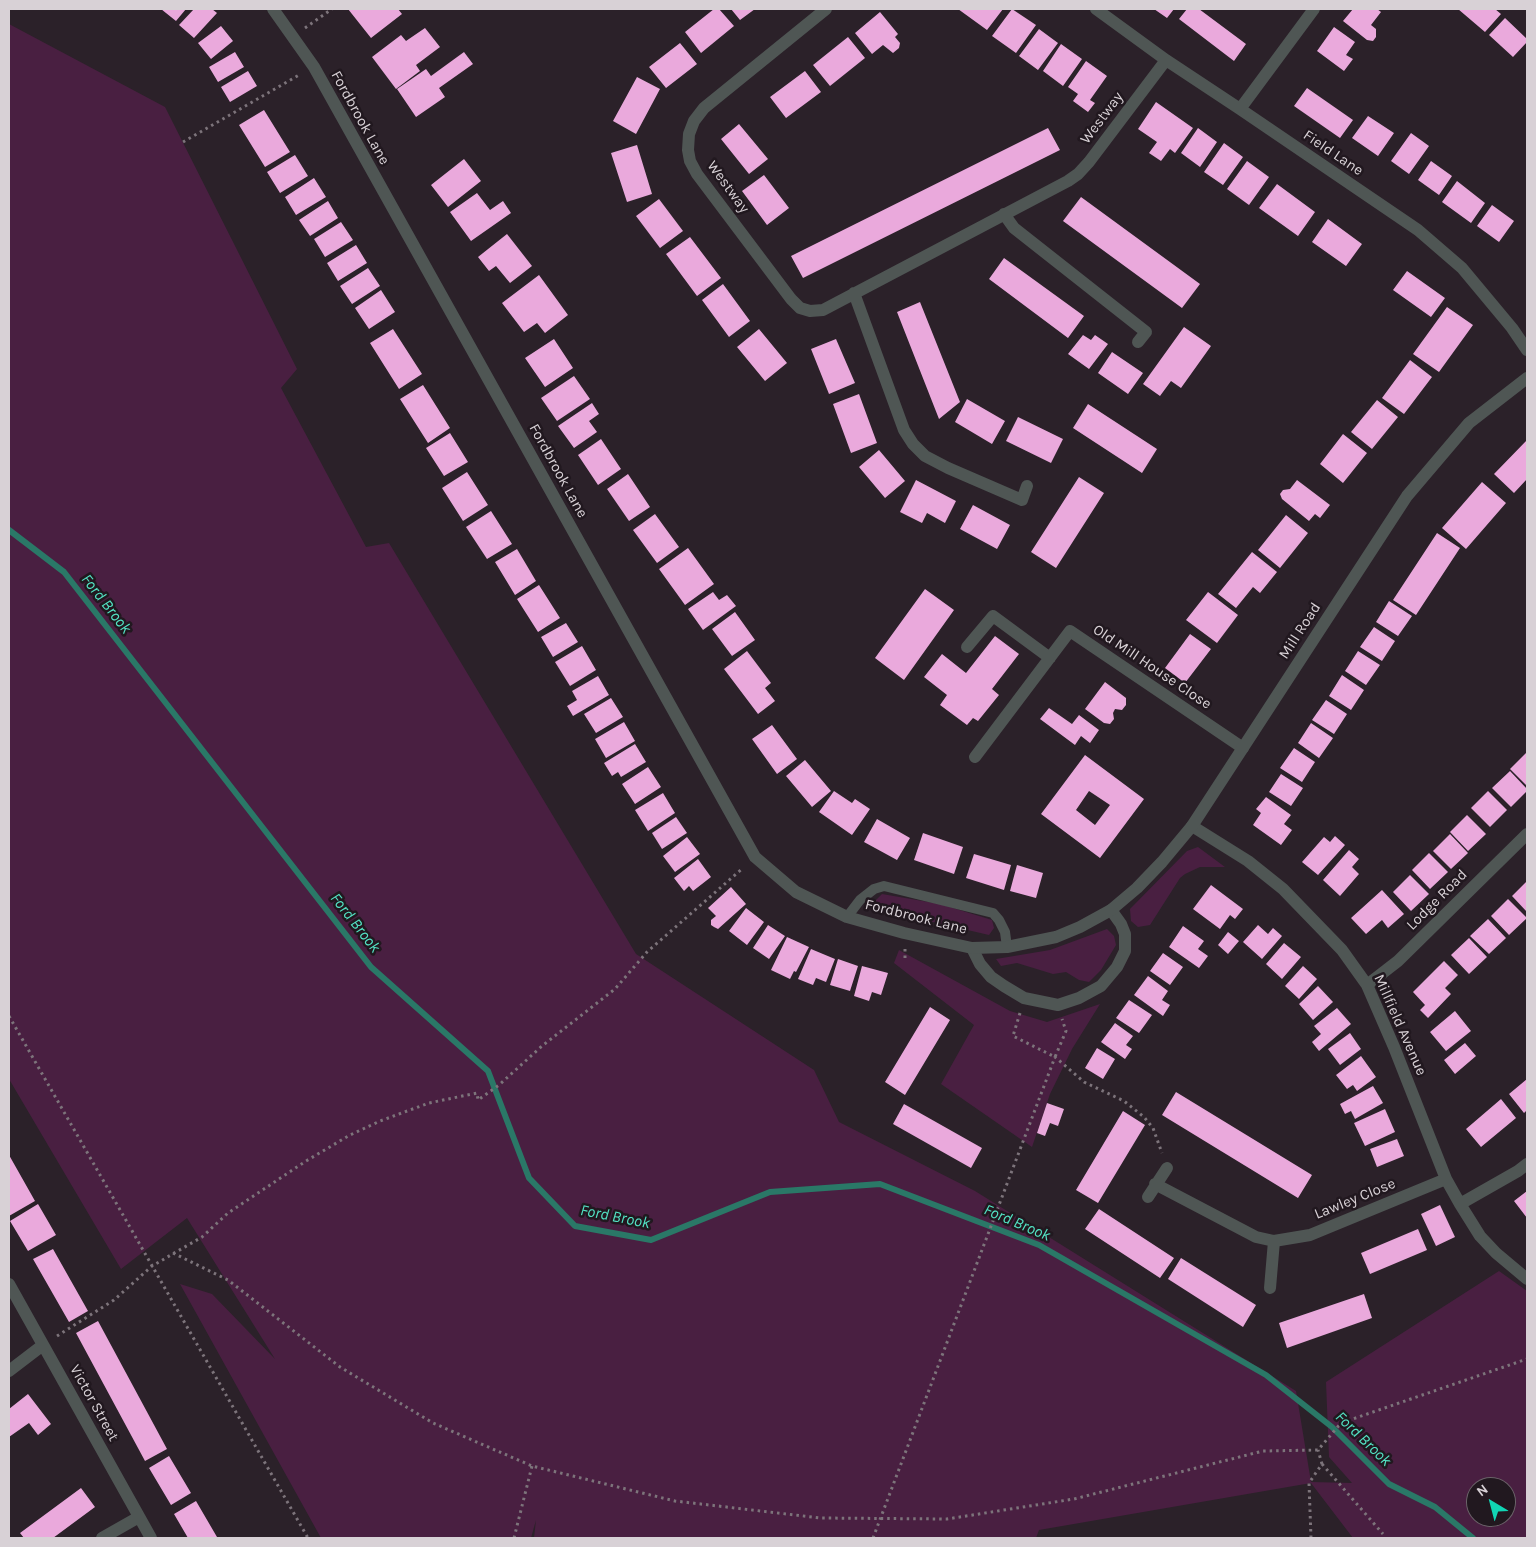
<!DOCTYPE html>
<style>
body{margin:0}
#map{position:relative;width:1536px;height:1547px;overflow:hidden;background:#2b2129;font-family:Karla,sans-serif}
canvas{display:block}
.frame{position:absolute;inset:0;border:10px solid #d8d1d6;pointer-events:none}
.north{position:absolute;left:1466px;top:1477px;width:50px;height:50px;box-sizing:border-box;background:#21181f;border:1px solid #6a6268;border-radius:50%;rotate:323deg;font-size:14px;font-weight:700;line-height:20px;text-align:center;color:#d8d1d6}
.north::after{content:'';display:block;margin:auto;width:18px;height:22px;background:#11d5b4;clip-path:polygon(50% 0,100% 100%,50% 72%,0 100%)}
</style>
<div id="map">
<canvas width="1536" height="1547"></canvas>
<div class="frame"></div>
<div class="north">N</div>
</div>
<script>
const c = document.querySelector('canvas').getContext('2d');
c.lineJoin = 'round';
function paint(path, color) { c.fillStyle = color; c.fill(path, 'evenodd'); }
const shape = rows => new Path2D(rows.map(r => 'M' + r).join(''));
function strokePath(path, color, width, dash) { c.strokeStyle = color; c.lineWidth = width; c.lineCap = dash ? 'butt' : 'round'; c.setLineDash(dash || []); c.stroke(path); }
function write(font, color, halo, rows, align = 'center') {
  c.font = font + ' Karla,sans-serif'; c.lineWidth = 5; c.setLineDash([]); c.textBaseline = 'middle'; c.strokeStyle = halo; c.fillStyle = color; for (const [text, x, y, turn = 0] of rows) {
    c.save(); c.translate(x, y); c.rotate((+turn || 0) * Math.PI / 180); c.textAlign = isNaN(turn) ? turn : align; if (halo) c.strokeText(text, 0, 0); c.fillText(text, 0, 0); c.restore();
  }
}
paint(shape([
 [9,24,165,107,297,369,281,388,366,547,389,543,636,954,814,1070,839,1122,975,1191,1296,1391,1311,1482,1352,1483,1329,1457,1326,1382,1499,1271,1527,1291,1527,1538,1353,1538,1311,1483,1039,1530,1036,1538,534,1538,536,1520,531,1538,321,1538,180,1284,212,1294,275,1359,187,1218,121,1269,9,1079],
 [1476,1487,1506,1487,1506,1517,1476,1517],
 [1198,847,1225,867,1200,867,1185,874,1180,878,1150,925,1138,927,1131,921,1130,909,1187,851],
 [882,894,940,904,992,920,994,928,989,935,873,908,874,902],
 [1107,929,1114,936,1116,945,1101,970,1089,982,1079,980,1066,972,1053,974,1017,963,1001,966,996,959,1050,950],
 [899,950,1010,1011,1047,1022,1100,1004,1072,1049,1050,1094,1032,1147,941,1084,974,1025,894,963]
]), '#491f41');
strokePath(shape([
 [9,530,64,572,371,967,488,1071,529,1178,575,1226,651,1240,770,1192,880,1184,1039,1245,1266,1375,1332,1427,1389,1484,1435,1507,1473,1538]
]), '#2a7867', 6);
paint(shape([
 [161,9,186,9,176,21],
 [194,9,212,9,217,13,194,38,179,25],
 [348,9,398,9,402,14,371,38],
 [714,9,719,9,734,26,701,53,685,32],
 [731,9,755,9,740,20],
 [958,9,1003,9,987,30],
 [1012,9,1036,25,1016,53,992,36],
 [1154,9,1174,9,1167,18],
 [1187,9,1199,9,1246,44,1234,61,1179,19],
 [1353,9,1377,9,1381,12,1371,25,1376,29,1376,37,1373,41,1367,40,1343,21],
 [1458,9,1495,9,1501,14,1485,32],
 [880,12,898,34,895,37,900,43,899,48,893,53,883,45,872,54,855,33],
 [1505,18,1527,39,1527,42,1513,57,1489,35],
 [221,26,233,41,211,59,198,43],
 [1334,27,1355,42,1346,55,1353,59,1344,71,1317,51],
 [425,28,440,47,416,65,420,71,396,89,372,57,401,35,406,41],
 [1039,29,1058,43,1038,70,1019,56],
 [848,37,865,58,830,86,813,65],
 [680,43,697,64,666,88,649,67],
 [1061,44,1082,59,1063,86,1043,71],
 [235,52,244,67,218,82,209,67],
 [464,52,473,64,439,88,445,97,416,117,397,89,426,69,431,76],
 [1086,61,1107,76,1090,100,1095,103,1088,112,1073,101,1078,94,1068,87],
 [248,71,257,86,230,102,221,87],
 [805,71,821,92,786,118,770,97],
 [637,77,660,89,636,134,613,121],
 [1307,88,1353,120,1340,138,1294,106],
 [1156,102,1193,128,1175,153,1170,149,1161,161,1149,153,1157,142,1138,129],
 [264,110,290,152,265,167,239,125],
 [1368,116,1394,133,1378,156,1352,138],
 [739,124,768,159,749,174,721,139],
 [1048,128,1060,150,803,278,791,256],
 [1198,128,1217,142,1200,167,1181,153],
 [1411,133,1429,146,1409,174,1391,161],
 [1224,143,1243,157,1223,185,1204,172],
 [637,145,652,194,627,202,611,153],
 [295,155,308,176,280,193,267,172],
 [464,159,481,181,448,207,431,185],
 [1247,161,1269,177,1249,205,1227,189],
 [1431,161,1452,176,1439,195,1418,180],
 [764,175,789,208,767,225,742,191],
 [314,178,326,197,296,215,285,197],
 [1457,181,1485,203,1471,223,1442,202],
 [1277,184,1315,212,1298,236,1259,208],
 [477,193,490,210,503,201,511,213,471,241,450,212],
 [1081,197,1200,284,1182,308,1063,221],
 [659,199,683,231,660,248,636,216],
 [328,201,338,218,310,236,299,220],
 [1492,205,1514,221,1499,242,1477,226],
 [1328,219,1362,244,1346,266,1312,242],
 [341,222,353,240,325,257,314,239],
 [507,234,532,266,510,283,496,266,489,271,478,257],
 [690,237,721,278,697,296,666,254],
 [356,245,367,263,338,281,327,263],
 [1004,258,1084,316,1068,338,989,279],
 [368,268,380,286,352,304,340,286],
 [1407,271,1445,298,1431,317,1393,290],
 [539,275,568,315,545,333,537,323,524,332,502,303],
 [723,284,750,321,729,337,702,300],
 [381,290,395,312,369,329,355,308],
 [920,302,960,402,939,419,897,312],
 [1447,307,1473,325,1439,372,1413,354],
 [1184,327,1211,346,1181,388,1171,381,1160,396,1143,384],
 [393,329,422,374,399,389,370,343],
 [759,329,787,363,765,381,737,347],
 [1083,335,1091,340,1095,335,1108,344,1089,369,1068,354],
 [554,339,573,368,545,387,525,358],
 [836,339,855,383,829,394,811,349],
 [1112,352,1143,373,1128,394,1098,373],
 [1410,360,1432,377,1404,414,1382,398],
 [574,376,590,399,557,421,541,398],
 [423,385,450,428,428,443,400,399],
 [859,394,877,443,851,453,833,404],
 [967,399,1005,421,992,444,955,422],
 [1377,400,1398,417,1372,449,1351,432],
 [592,403,599,414,589,421,597,432,574,448,558,426],
 [1088,404,1157,449,1142,473,1073,428],
 [1018,417,1063,439,1051,463,1006,441],
 [450,433,468,462,444,476,426,448],
 [1343,434,1367,453,1343,483,1320,464],
 [601,439,621,469,598,485,578,455],
 [1527,440,1527,479,1514,493,1494,474],
 [879,450,905,481,885,498,859,467],
 [467,472,488,505,463,521,442,488],
 [628,474,650,507,629,521,607,489],
 [1079,477,1104,493,1056,568,1031,552],
 [916,480,956,501,945,523,927,513,922,523,900,512],
 [1297,480,1330,505,1320,518,1315,514,1309,521,1282,499,1280,494,1283,490,1290,489],
 [1482,482,1506,503,1466,549,1442,528],
 [973,505,1010,525,997,549,960,529],
 [491,511,512,544,487,559,466,527],
 [655,514,679,547,657,563,633,530],
 [1286,515,1308,533,1280,568,1258,550],
 [1437,533,1460,548,1416,615,1393,600],
 [688,548,714,584,685,605,659,569],
 [517,549,536,581,515,595,495,562],
 [1252,552,1277,572,1260,593,1253,587,1236,608,1218,594],
 [539,585,560,618,538,632,517,599],
 [925,589,954,610,904,680,875,658],
 [713,592,719,600,727,595,736,606,703,630,688,609],
 [1208,592,1238,615,1217,643,1186,620],
 [1389,601,1412,616,1398,636,1376,622],
 [735,612,755,640,732,656,712,629],
 [566,623,578,642,553,657,541,637],
 [1374,627,1395,641,1382,661,1360,647],
 [1190,634,1211,649,1185,683,1165,668],
 [995,636,1019,654,992,689,999,695,978,721,973,718,967,725,940,705,947,695,924,677,942,654,966,673],
 [582,646,596,670,570,686,555,662],
 [747,651,771,683,765,688,775,701,758,714,724,669],
 [1358,651,1380,665,1366,685,1345,671],
 [1342,675,1364,690,1351,710,1329,696],
 [598,676,609,695,573,716,567,706,577,700,572,691],
 [1105,682,1126,698,1126,705,1122,710,1115,709,1113,713,1114,719,1110,724,1104,723,1085,709],
 [611,698,623,717,596,733,584,714],
 [1326,700,1347,714,1334,734,1312,720],
 [1049,708,1072,724,1079,715,1099,730,1090,743,1081,736,1075,745,1040,719],
 [624,722,635,741,606,758,595,739],
 [1311,723,1333,738,1319,758,1298,743],
 [772,725,797,759,777,774,752,739],
 [635,744,646,762,621,777,618,772,612,776,604,763],
 [1294,748,1315,762,1302,782,1280,768],
 [1527,752,1527,786,1510,769],
 [1085,755,1144,799,1100,858,1041,814],
 [1089,791,1110,805,1095,825,1076,810],
 [805,760,831,791,812,807,786,776],
 [648,767,661,787,635,804,622,784],
 [1510,771,1527,789,1527,791,1511,807,1492,788],
 [1281,774,1303,788,1291,806,1269,792],
 [834,791,852,803,855,799,870,809,852,835,819,812],
 [1488,791,1507,810,1490,827,1471,808],
 [663,793,675,813,648,831,635,810],
 [1266,797,1291,815,1284,824,1292,830,1281,845,1253,825,1261,813,1256,809],
 [1467,815,1486,834,1468,851,1450,832],
 [676,817,687,833,662,849,652,833],
 [877,819,910,838,897,860,864,842],
 [923,833,963,847,954,874,914,860],
 [1450,834,1468,853,1451,869,1433,851],
 [1335,836,1345,845,1318,875,1302,862,1324,837,1330,842],
 [687,837,700,854,675,872,663,856],
 [1349,850,1359,859,1352,867,1359,874,1340,896,1323,880],
 [1429,853,1448,872,1430,889,1412,870],
 [974,854,1011,865,1004,890,966,878],
 [698,859,711,877,693,891,689,886,684,891,674,878],
 [1017,865,1043,873,1036,898,1010,891],
 [1410,875,1429,894,1411,911,1393,892],
 [1527,881,1527,912,1512,896],
 [1211,885,1243,909,1235,919,1230,915,1220,929,1193,909],
 [731,887,746,904,718,929,714,927,711,925,711,920,716,916,708,908],
 [1382,890,1404,914,1388,928,1382,920,1366,934,1351,918],
 [1508,899,1527,918,1509,935,1491,916],
 [746,908,764,922,747,945,729,931],
 [1488,919,1506,938,1489,954,1470,936],
 [768,925,785,936,769,959,753,948],
 [1258,925,1268,934,1273,928,1282,936,1262,959,1243,942],
 [1183,926,1204,941,1198,949,1208,956,1199,968,1169,947],
 [1228,932,1239,941,1228,954,1218,945],
 [787,937,809,947,796,972,794,971,790,979,771,970],
 [1469,938,1487,957,1469,974,1451,955],
 [1284,943,1301,957,1282,979,1266,964],
 [811,949,835,959,826,982,816,978,813,985,798,979],
 [1163,953,1183,967,1170,985,1150,971],
 [838,959,858,966,850,991,830,985],
 [1444,961,1458,975,1445,988,1451,994,1428,1018,1420,1010,1425,1005,1413,992],
 [862,966,888,973,881,995,872,992,869,1001,854,996],
 [1303,966,1317,979,1299,999,1285,986],
 [1148,976,1168,991,1162,1000,1170,1005,1163,1016,1134,995],
 [1318,986,1333,1002,1313,1020,1299,1004],
 [1129,1000,1152,1015,1139,1033,1116,1018],
 [930,1007,950,1020,905,1095,885,1082],
 [1337,1008,1351,1024,1319,1051,1312,1042,1321,1034,1314,1026],
 [1455,1011,1471,1031,1446,1051,1430,1032],
 [1115,1023,1133,1036,1126,1045,1132,1049,1125,1059,1101,1042],
 [1350,1033,1361,1049,1340,1065,1328,1049],
 [1465,1043,1476,1056,1455,1074,1444,1060],
 [1097,1048,1115,1059,1103,1079,1085,1068],
 [1361,1056,1376,1077,1357,1091,1353,1085,1347,1089,1336,1075],
 [1527,1079,1527,1110,1524,1113,1509,1094],
 [1373,1086,1383,1103,1355,1119,1351,1111,1345,1114,1340,1104],
 [1176,1092,1312,1175,1298,1198,1162,1115],
 [1501,1099,1516,1118,1481,1147,1466,1129],
 [1047,1103,1064,1109,1058,1126,1050,1123,1045,1136,1037,1133],
 [904,1104,982,1148,971,1168,893,1124],
 [1385,1109,1395,1132,1365,1146,1354,1123],
 [1123,1111,1145,1125,1098,1203,1076,1190],
 [1397,1139,1404,1156,1377,1167,1370,1149],
 [9,1155,35,1201,9,1216],
 [1527,1191,1527,1218,1514,1201],
 [38,1204,56,1235,28,1251,10,1221],
 [1440,1205,1455,1237,1436,1246,1421,1214],
 [1099,1209,1174,1258,1160,1278,1085,1229],
 [1418,1229,1427,1250,1370,1274,1361,1253],
 [53,1249,88,1311,69,1322,33,1259],
 [1181,1258,1256,1305,1243,1327,1168,1279],
 [1364,1294,1372,1318,1287,1348,1279,1323],
 [98,1321,167,1449,145,1461,76,1333],
 [28,1394,51,1424,38,1435,29,1423,9,1437,9,1409],
 [169,1456,191,1493,171,1505,149,1468],
 [81,1488,95,1507,53,1538,24,1538,20,1533],
 [196,1501,217,1537,215,1538,188,1538,174,1514]
]), '#eaa9dc');
strokePath(shape([
 [305,28,332,9],
 [183,142,299,75],
 [905,949,905,958],
 [1020,1013,1013,1036,1055,1057,1066,1031,1062,1019],
 [9,1016,308,1538],
 [173,1253,228,1280,340,1367,433,1423,532,1466,675,1501,821,1518,947,1519,1074,1499,1263,1451,1318,1450,1341,1423,1527,1359],
 [57,1336,114,1300,152,1266,202,1237,228,1213,306,1161,350,1135,380,1121,429,1103,477,1093,478,1100,499,1085,542,1046,615,989,647,952,743,868],
 [1322,1464,1383,1534],
 [514,1538,532,1466],
 [873,1538,1055,1057,1084,1082,1124,1101,1144,1117,1153,1128,1162,1153],
 [1311,1538,1309,1483,1322,1464,1318,1450]
]), '#7d747b', 3, [2.5, 4]);
strokePath(shape([
 [847,917,860,900,874,889,884,886,993,913,999,920,1005,932,1007,947]
]), '#4f5654', 10);
strokePath(shape([
 [826,9,704,108,694,121,689,134,688,150,690,161,697,174,791,299,800,308,810,311,823,310,1068,181,1078,174,1089,162,1166,60],
 [1096,9,1166,60,1240,109,1418,230,1462,268,1512,328,1527,350],
 [1240,109,1314,9],
 [1004,214,1014,228,1146,332,1138,342],
 [854,293,904,430,913,444,925,456,948,468,1022,500,1027,486],
 [967,647,993,616,1050,658],
 [975,757,1070,631,1243,748],
 [1192,826,1248,861,1283,889,1342,950,1367,985,1394,1047,1446,1179,1460,1204,1480,1236,1496,1253,1527,1279],
 [972,948,980,964,991,977,1004,986,1024,998,1058,1005,1079,998,1101,986,1117,967,1125,951,1125,934,1121,924,1111,910],
 [1367,985,1398,961,1527,834],
 [1155,1184,1256,1237,1274,1241,1310,1235,1446,1179],
 [1148,1197,1167,1168],
 [1460,1204,1518,1171,1527,1164],
 [9,1284,151,1538],
 [1270,1288,1274,1241],
 [9,1371,43,1345],
 [102,1538,139,1517]
]), '#4f5654', 12);
strokePath(shape([
 [273,9,314,67,755,857,796,892,847,917,904,933,972,948,1007,947,1056,937,1080,927,1111,910,1137,888,1162,862,1192,826,1407,496,1469,423,1527,378]
]), '#4f5654', 12);
write('15px', '#d8d1d6', '#21181f', [
 ["Fordbrook Lane",360,118,61],
 ["Westway",1102,118,-53],
 ["Field Lane",1333,153,34],
 ["Westway",728,187,54],
 ["Fordbrook Lane",558,471,61],
 ["Mill Road",1300,631,-57],
 ["Old Mill House Close",1152,667,34],
 ["Lodge Road",1437,900,-45],
 ["Fordbrook Lane",916,917,14],
 ["Millfield Avenue",1400,1025,66],
 ["Lawley Close",1355,1199,-22],
 ["Victor Street",94,1403,61]
]);
write('italic 16px', '#53e3c4', '#21181f', [
 ["Ford Brook",106,604,52],
 ["Ford Brook",355,923,52],
 ["Ford Brook",615,1217,11],
 ["Ford Brook",1017,1223,23],
 ["Ford Brook",1363,1439,44]
]);
</script>
